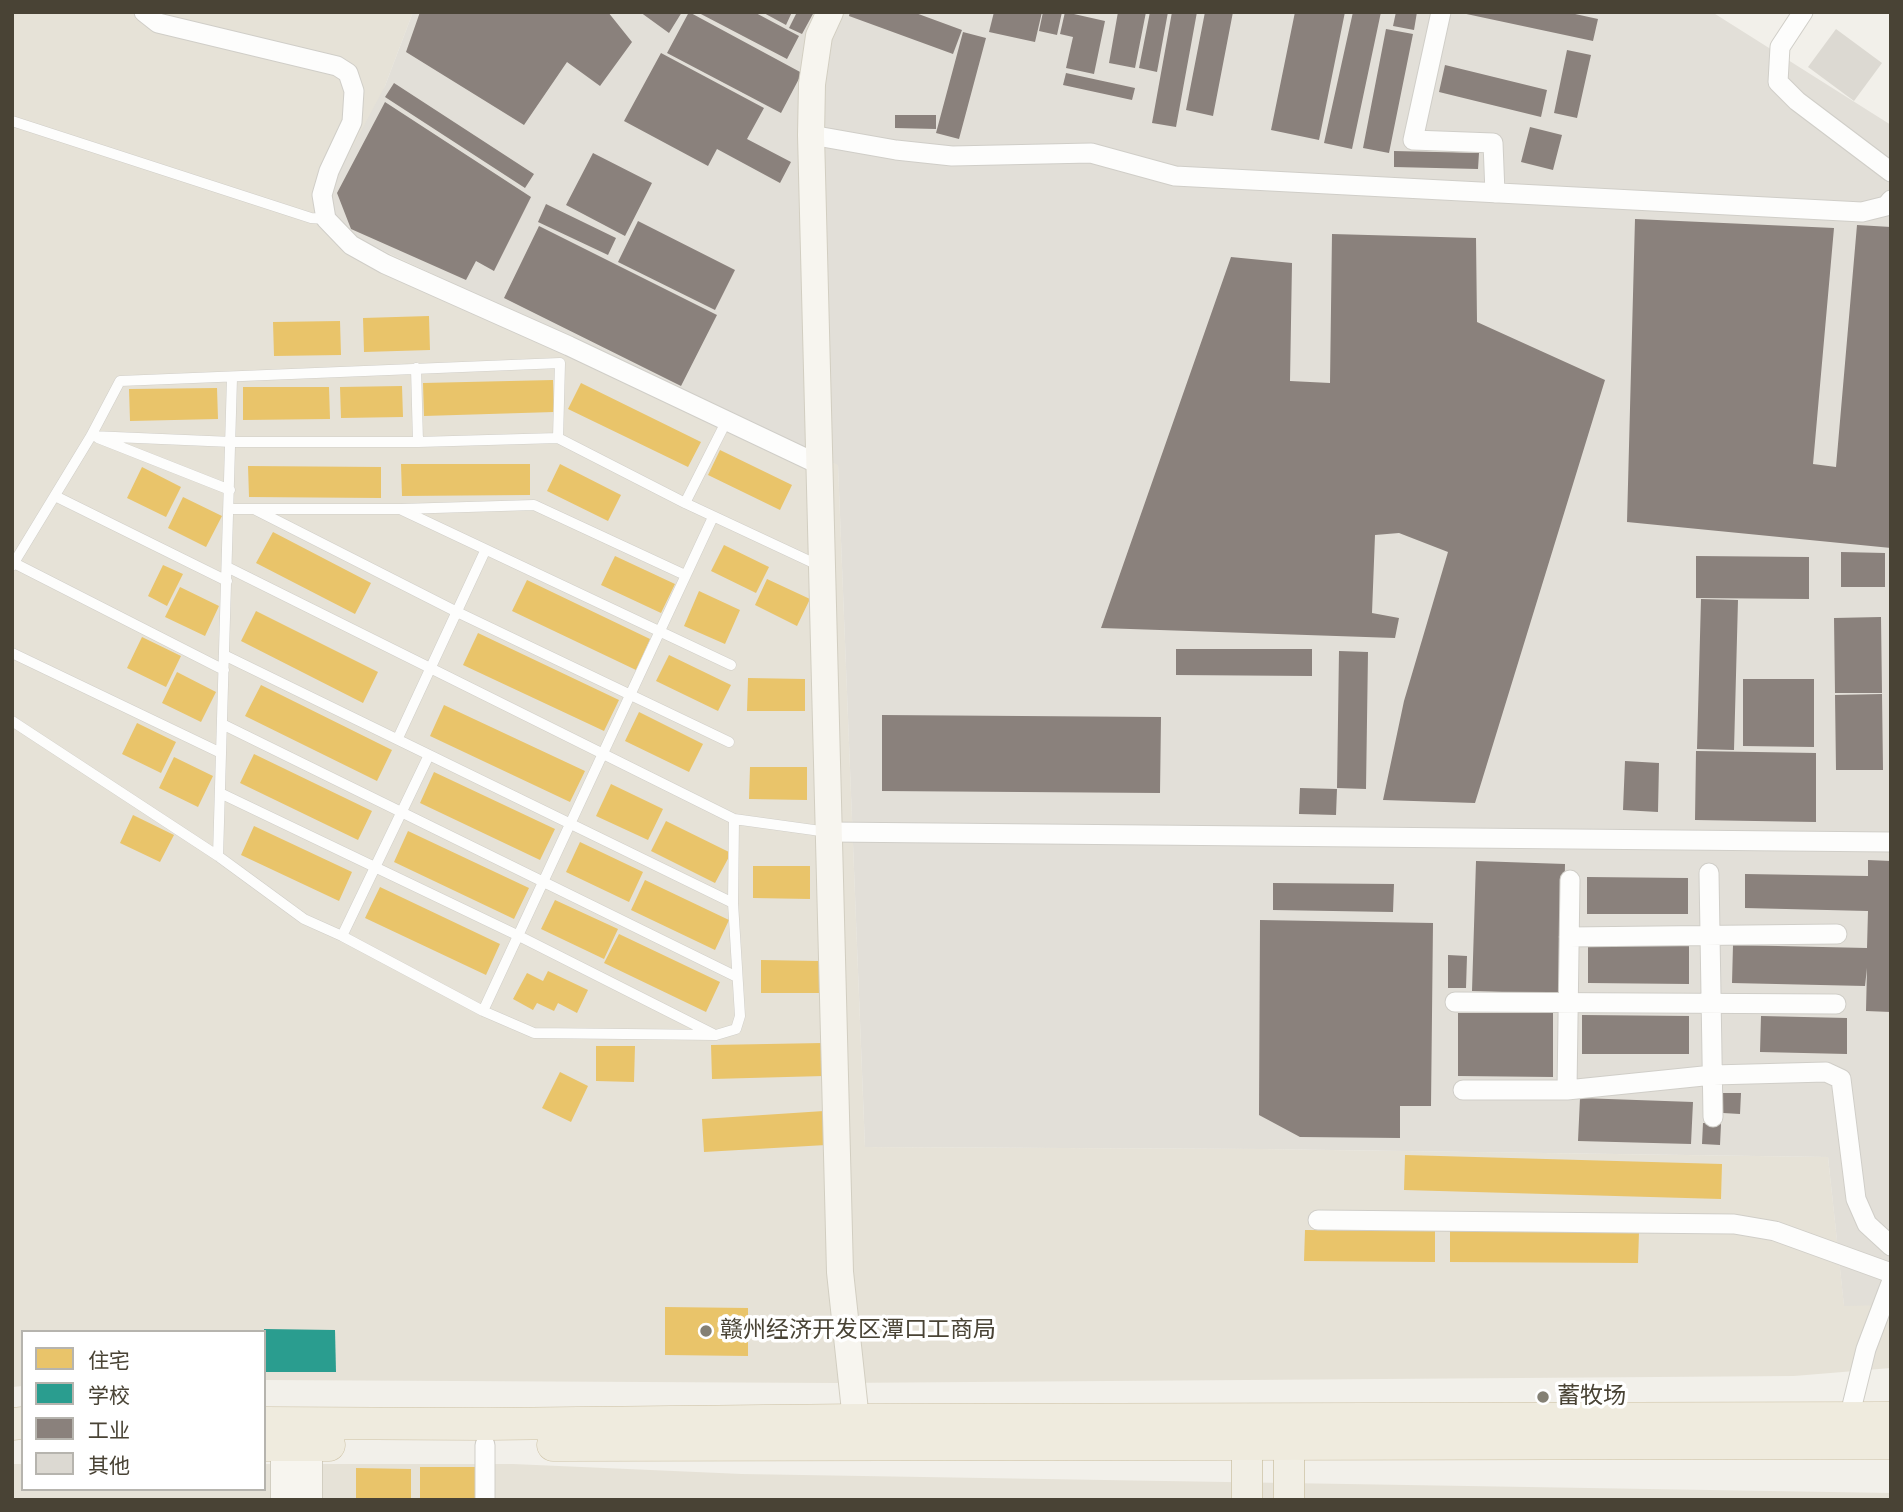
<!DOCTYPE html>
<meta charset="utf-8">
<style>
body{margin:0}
#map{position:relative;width:1903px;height:1512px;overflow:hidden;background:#f2f0ea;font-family:"Space Grotesk","Noto Sans SC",sans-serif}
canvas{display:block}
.frame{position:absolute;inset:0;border:14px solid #494335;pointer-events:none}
.legend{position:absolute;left:21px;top:1330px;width:245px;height:161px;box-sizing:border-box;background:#fff;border:2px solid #b6b4ae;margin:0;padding:9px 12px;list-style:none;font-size:21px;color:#494335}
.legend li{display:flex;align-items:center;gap:14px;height:35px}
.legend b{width:35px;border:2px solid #b6b4ae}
</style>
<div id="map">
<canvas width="1903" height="1512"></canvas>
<div class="frame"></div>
<ul class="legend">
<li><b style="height:19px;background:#e9c46a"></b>住宅</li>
<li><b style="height:19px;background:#2a9d8f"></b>学校</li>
<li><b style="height:19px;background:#8a817c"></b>工业</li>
<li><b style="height:19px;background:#dcd9d2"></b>其他</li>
</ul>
</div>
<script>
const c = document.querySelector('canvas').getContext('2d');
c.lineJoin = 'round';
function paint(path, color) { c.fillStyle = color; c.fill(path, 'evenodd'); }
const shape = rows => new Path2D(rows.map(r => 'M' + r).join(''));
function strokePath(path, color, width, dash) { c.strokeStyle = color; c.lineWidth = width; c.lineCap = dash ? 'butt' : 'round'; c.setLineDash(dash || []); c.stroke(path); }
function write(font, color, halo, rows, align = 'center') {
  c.font = font + ' "Space Grotesk","Noto Sans SC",sans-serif'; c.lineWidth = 7; c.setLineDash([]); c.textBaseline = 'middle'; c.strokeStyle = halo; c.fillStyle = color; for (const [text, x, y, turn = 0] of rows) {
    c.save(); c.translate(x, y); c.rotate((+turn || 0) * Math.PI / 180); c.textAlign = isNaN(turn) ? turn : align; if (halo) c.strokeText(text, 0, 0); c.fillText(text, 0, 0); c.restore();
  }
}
paint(shape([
 [12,12,413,12,385,86,354,237,838,464,865,1147,1261,1149,1828,1157,1844,1305,1891,1305,1891,1368,1794,1376,835,1383,264,1380,264,1332,23,1332,23,1386,12,1387],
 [12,1464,23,1464,23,1489,264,1489,264,1464,513,1464,742,1474,1891,1493,1891,1500,12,1500]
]), '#e6e2d7');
paint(shape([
 [413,12,1712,12,1891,125,1891,1305,1844,1306,1828,1157,1261,1149,865,1147,838,465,354,237,328,208,336,178,385,86]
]), '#e2dfd8');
paint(shape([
 [429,316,430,350,364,352,363,318],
 [340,321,341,355,274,356,273,322],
 [553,380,554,412,424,416,423,383],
 [581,383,701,442,688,467,568,409],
 [402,386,403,417,341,418,340,387],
 [243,387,329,387,330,419,243,420],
 [217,388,218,419,130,421,129,389],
 [720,450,792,485,780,510,708,475],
 [401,464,530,464,530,495,402,496],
 [560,464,621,495,608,521,547,491],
 [248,466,381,467,381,498,249,497],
 [142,467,181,487,166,517,127,498],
 [183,497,222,516,206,547,168,528],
 [273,532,371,583,355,614,256,563],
 [724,545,769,567,756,593,711,571],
 [615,556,675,584,661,613,601,585],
 [163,565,183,574,167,606,148,596],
 [767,579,810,599,797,626,755,605],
 [527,580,650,639,636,670,512,611],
 [180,587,219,606,205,636,165,617],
 [699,591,740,610,725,644,684,626],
 [256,611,378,672,363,703,241,641],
 [478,633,619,700,604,731,463,665],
 [142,637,181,656,166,687,127,668],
 [669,655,731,685,718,711,656,681],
 [177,672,216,692,201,722,162,703],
 [748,678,805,679,805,711,747,711],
 [261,685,392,750,377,781,245,716],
 [444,705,585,771,570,802,430,736],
 [639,712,703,744,689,772,625,741],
 [137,723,176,742,161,773,122,754],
 [254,754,372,811,358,840,240,783],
 [174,757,213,776,198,807,159,788],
 [750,767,807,767,807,800,749,799],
 [434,772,555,829,540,860,420,803],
 [611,784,663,809,648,840,596,816],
 [133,815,174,835,160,862,120,843],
 [666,821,731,853,715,883,651,851],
 [254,826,352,872,339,901,241,855],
 [408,831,529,888,514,919,394,862],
 [580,842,643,872,629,902,566,872],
 [753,866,810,866,810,899,753,898],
 [645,880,729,920,715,950,631,910],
 [380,887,500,944,486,975,365,918],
 [555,900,618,929,604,959,541,929],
 [619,934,720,982,706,1012,604,963],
 [761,960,819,961,819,993,761,993],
 [548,971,588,990,577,1013,558,1003,554,1011,537,1003,533,1010,513,999,527,973,543,981],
 [823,1043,824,1076,712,1079,711,1045],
 [596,1046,635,1046,634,1082,596,1081],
 [560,1072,588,1086,571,1122,542,1108],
 [824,1111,826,1145,704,1152,702,1119],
 [1405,1155,1722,1164,1721,1199,1404,1190],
 [1305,1230,1435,1231,1435,1262,1304,1261],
 [1450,1231,1639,1232,1638,1263,1450,1262],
 [665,1307,748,1308,748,1356,665,1355],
 [420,1467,475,1467,475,1500,420,1500],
 [356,1468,411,1469,411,1500,356,1500]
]), '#e9c46a');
paint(shape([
 [264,1329,335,1330,336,1372,264,1372]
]), '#2a9d8f');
paint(shape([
 [420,12,608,12,632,42,600,86,567,62,524,125,406,52],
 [640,12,682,12,669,33],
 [689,12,802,73,781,113,667,53],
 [697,12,754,12,799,36,787,59],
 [762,12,792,12,786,25],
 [797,12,814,12,802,34,789,28],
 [850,12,913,12,962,30,953,54,849,16],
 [994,12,1042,12,1035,42,989,32],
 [1043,12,1062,12,1057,35,1039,31],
 [1065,12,1105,21,1094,74,1066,68,1073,37,1060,34],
 [1118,12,1146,12,1135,68,1109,63],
 [1150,12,1168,12,1157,72,1139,68],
 [1172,12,1197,12,1176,127,1152,123],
 [1205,12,1233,12,1213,116,1186,110],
 [1295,12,1345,12,1319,140,1271,130],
 [1353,12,1381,12,1352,149,1324,143],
 [1396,12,1417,12,1414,30,1393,26],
 [1457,12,1566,12,1598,19,1593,41],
 [1386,29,1413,34,1389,153,1363,148],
 [963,32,986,38,959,139,936,133],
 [1567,50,1591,55,1577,118,1554,113],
 [661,53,764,108,747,139,791,162,780,183,717,149,708,166,624,121],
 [1445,65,1547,90,1541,117,1439,92],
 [1066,73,1135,88,1132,100,1063,85],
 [394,83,534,174,525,188,385,97],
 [385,102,531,197,494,271,476,261,466,280,351,229,337,193],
 [895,115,936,115,936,129,895,128],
 [1530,127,1562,135,1553,170,1521,162],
 [1394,151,1479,153,1478,169,1394,167],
 [593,153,652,183,625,236,566,205],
 [546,204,616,238,608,255,538,222],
 [1635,219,1834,228,1813,464,1836,467,1857,225,1891,227,1891,548,1627,522],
 [638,221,735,270,715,310,618,262],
 [539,226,717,315,681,386,504,298],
 [1332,234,1476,238,1477,322,1605,380,1475,803,1383,800,1404,701,1448,552,1399,533,1375,535,1372,613,1399,618,1395,638,1101,628,1231,257,1292,263,1290,381,1330,383],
 [1841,552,1885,553,1885,587,1841,587],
 [1696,556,1809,557,1809,599,1696,598],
 [1701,599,1738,600,1734,750,1697,749],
 [1881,617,1882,693,1835,693,1834,618],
 [1176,649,1312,649,1312,676,1176,675],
 [1339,651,1368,652,1366,789,1337,788],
 [1743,679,1814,679,1814,747,1743,746],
 [1882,694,1883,770,1836,770,1835,695],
 [882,715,1161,717,1160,793,882,791],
 [1696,751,1816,753,1816,822,1695,820],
 [1625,761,1659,763,1658,812,1623,810],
 [1300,788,1337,789,1336,815,1299,814],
 [1868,860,1891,861,1891,1012,1866,1011,1867,968,1865,986,1732,983,1733,945,1867,948,1868,911,1745,908,1745,874,1868,876],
 [1476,861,1565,864,1562,994,1472,991],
 [1587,877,1688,878,1688,914,1587,914],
 [1273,883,1394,884,1393,912,1273,910],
 [1260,920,1433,923,1431,1106,1400,1106,1400,1138,1300,1137,1259,1115],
 [1588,945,1689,946,1689,984,1588,983],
 [1448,955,1467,956,1466,988,1448,988],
 [1458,1013,1553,1013,1553,1077,1458,1076],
 [1582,1015,1689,1016,1689,1054,1582,1054],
 [1761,1016,1847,1018,1847,1054,1760,1052],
 [1723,1093,1741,1093,1740,1114,1723,1113],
 [1580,1098,1693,1102,1691,1144,1578,1141],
 [1703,1123,1721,1124,1720,1145,1702,1144]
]), '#8a817c');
paint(shape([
 [1836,29,1882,63,1854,101,1808,67]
]), '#dcd9d2');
const service = shape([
 [12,121,311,218,326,219],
 [416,368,418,442],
 [91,436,232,442,418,442,558,438,685,503,820,566],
 [98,438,230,490],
 [55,496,227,581],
 [685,503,726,422],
 [229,509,401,509,534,505,685,575],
 [256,510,457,612,729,742],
 [402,510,731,665],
 [14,563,224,670],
 [12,566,91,436,120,381,560,363,558,438],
 [227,567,734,819,828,832],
 [12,653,221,753],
 [224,655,733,903],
 [12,721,218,856,304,919,342,936,483,1011,534,1033,716,1035,736,1029,740,1016,733,903,734,819],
 [222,724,737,977],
 [398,738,485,551],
 [220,793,519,936,713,1034],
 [218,856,232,378],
 [342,936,429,755],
 [483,1011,713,517]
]);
const minor = shape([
 [144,12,158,23,337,66,348,73,354,91,352,122,329,171,322,195,326,219,351,245,385,264,569,346,820,465],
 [1441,12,1413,140,1493,143,1495,193],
 [1803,12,1780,47,1778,82,1797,101,1891,172],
 [811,135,896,150,952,156,1091,153,1175,176,1862,212,1886,206,1891,200],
 [830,832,1891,842],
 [1709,873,1713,1117],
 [1569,937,1837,934],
 [1455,1002,1836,1004],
 [1463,1090,1567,1090,1713,1075,1826,1072,1841,1079,1856,1199,1867,1224,1891,1246],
 [1567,1090,1570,880],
 [1318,1220,1734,1224,1775,1231,1891,1273],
 [1849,1418,1866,1349,1891,1283],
 [485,1445,485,1500]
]);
const secondary = shape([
 [830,12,819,36,812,84,811,135,840,1272,856,1420],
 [284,1424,284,1500],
 [309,1500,309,1425]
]);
const primary = shape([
 [1289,1420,1289,1500],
 [1247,1500,1247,1419]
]);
const trunk = shape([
 [264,1423,486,1424,856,1420,1891,1418],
 [12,1424,23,1423],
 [264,1445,329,1445],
 [553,1445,1891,1443]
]);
strokePath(service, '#d0cec8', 11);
strokePath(minor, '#d0cec8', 21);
strokePath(secondary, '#d2cec1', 28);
strokePath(primary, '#d6ceb6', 32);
strokePath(trunk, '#ccc0a3', 33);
strokePath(service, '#fdfdfc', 10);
strokePath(minor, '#fdfdfc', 19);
strokePath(secondary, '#f7f5ef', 26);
strokePath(primary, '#f1eee4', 30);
strokePath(trunk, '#efebde', 32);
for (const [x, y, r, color] of [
 [706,1331,7,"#848074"],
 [1543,1397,7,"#848074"]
]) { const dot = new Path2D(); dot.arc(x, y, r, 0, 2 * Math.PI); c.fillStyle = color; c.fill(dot); strokePath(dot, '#fff', 2.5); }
write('23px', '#494335', '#fff', [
 ["赣州经济开发区潭口工商局",720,1331],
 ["蓄牧场",1557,1397]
], 'left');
</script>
